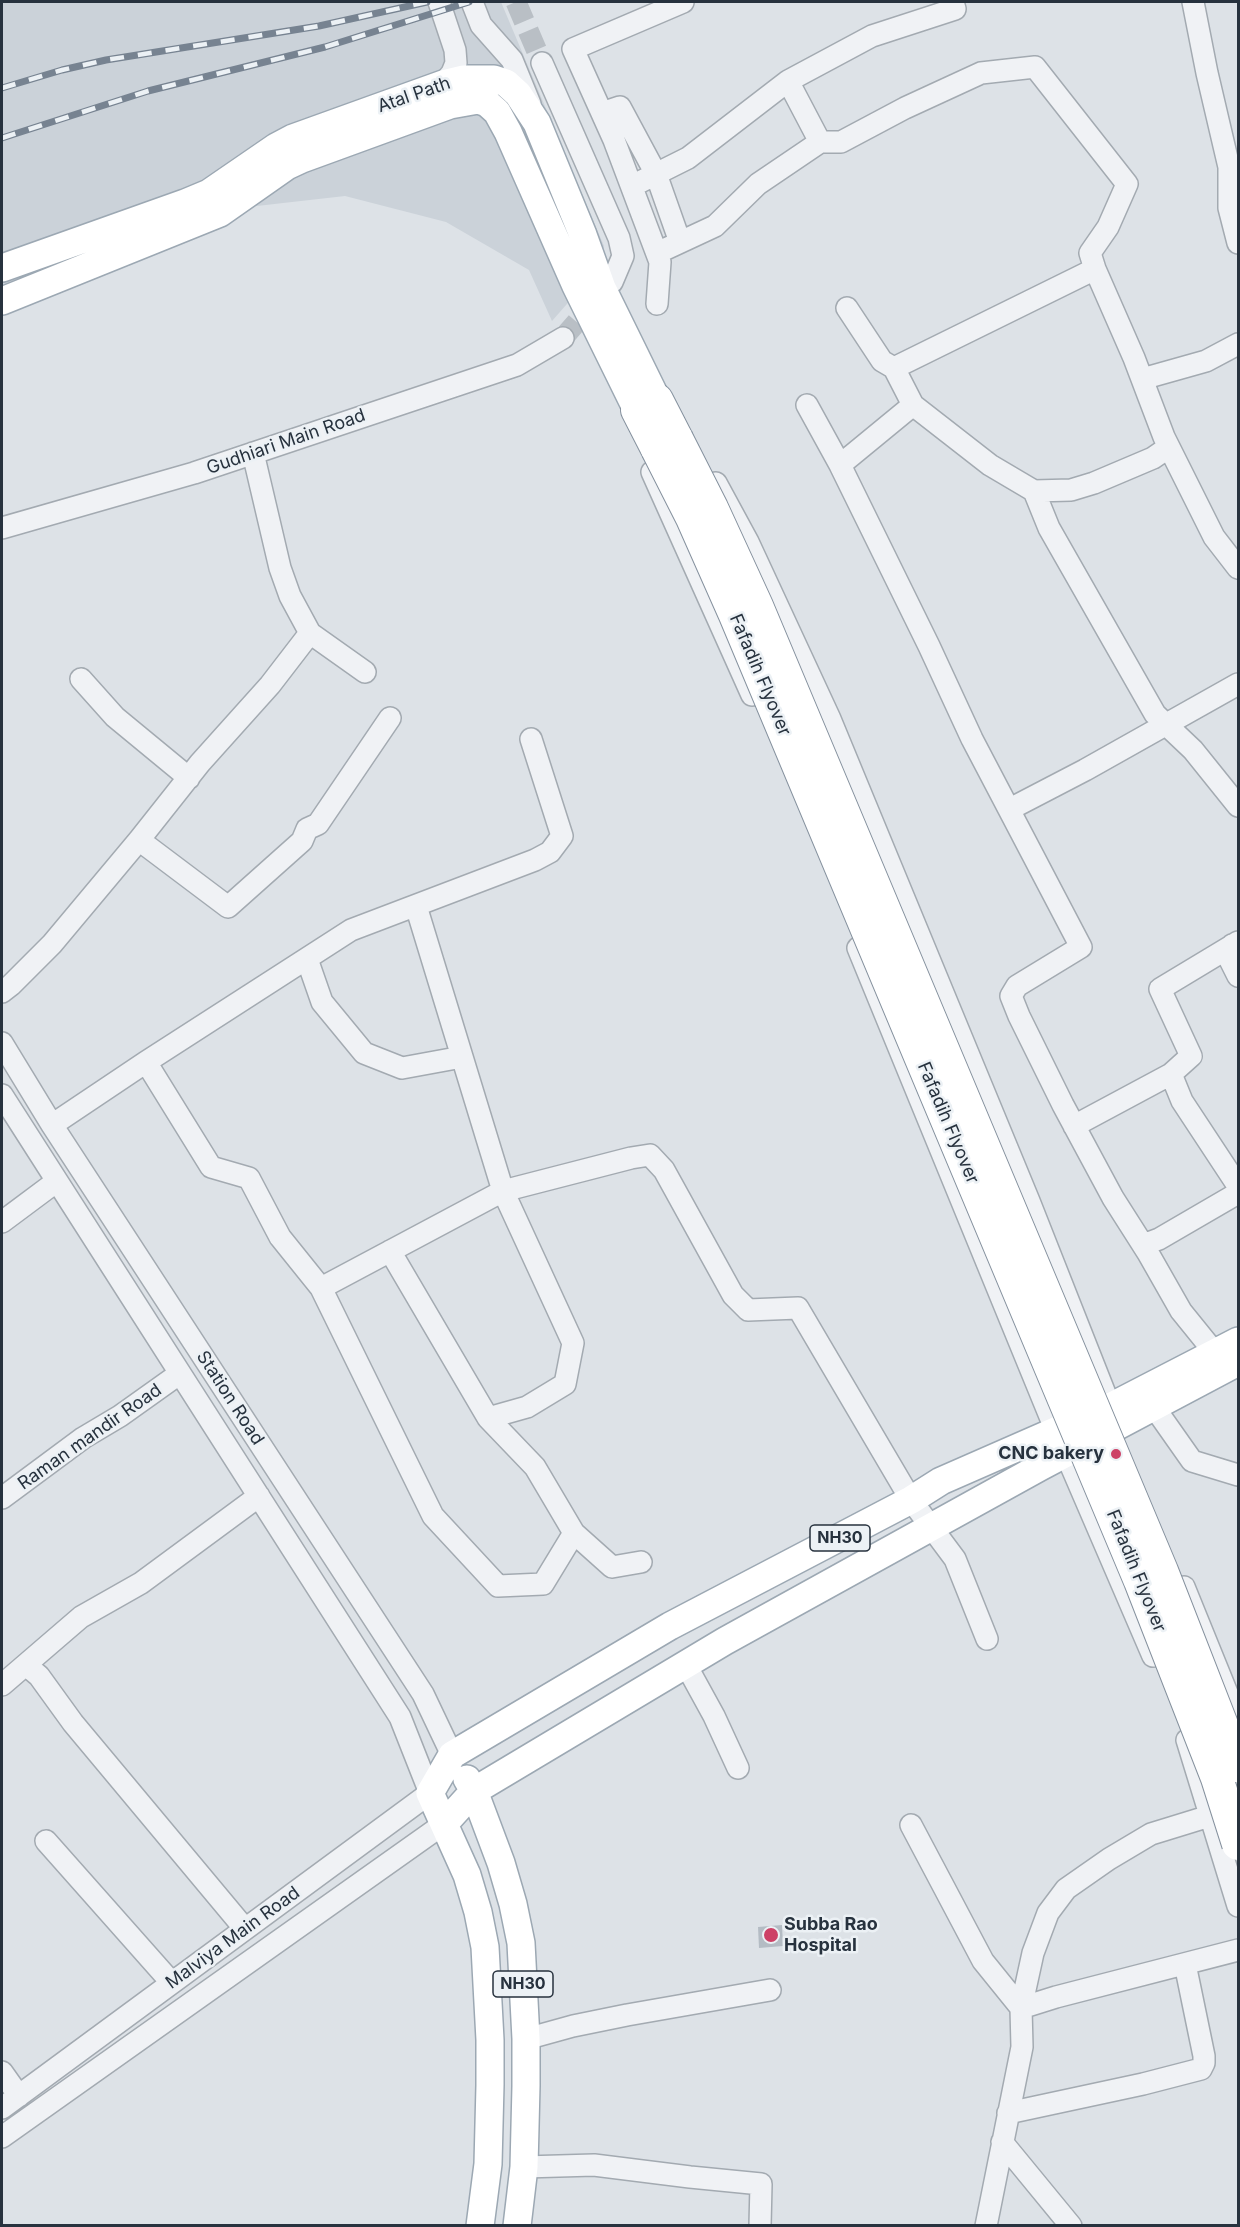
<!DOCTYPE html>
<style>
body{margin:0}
#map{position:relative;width:1240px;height:2227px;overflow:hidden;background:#dde2e7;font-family:Inter,sans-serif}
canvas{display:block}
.frame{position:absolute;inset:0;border:3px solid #27323e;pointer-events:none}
</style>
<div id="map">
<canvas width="1240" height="2227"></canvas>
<div class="frame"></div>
</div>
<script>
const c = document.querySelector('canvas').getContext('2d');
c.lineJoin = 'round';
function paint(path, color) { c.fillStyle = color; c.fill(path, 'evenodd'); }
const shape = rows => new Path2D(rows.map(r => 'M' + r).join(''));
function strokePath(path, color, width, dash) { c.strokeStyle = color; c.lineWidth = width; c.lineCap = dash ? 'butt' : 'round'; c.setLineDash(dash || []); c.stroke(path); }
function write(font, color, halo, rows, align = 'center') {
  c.font = font + ' Inter,sans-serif'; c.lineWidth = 5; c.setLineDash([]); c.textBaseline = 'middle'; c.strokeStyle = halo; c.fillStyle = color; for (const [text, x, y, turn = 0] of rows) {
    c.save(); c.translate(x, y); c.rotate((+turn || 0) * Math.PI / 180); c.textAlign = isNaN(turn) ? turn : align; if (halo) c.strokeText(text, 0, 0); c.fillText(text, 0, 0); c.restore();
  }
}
paint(shape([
 [2,2,501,2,604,246,602,264,552,321,529,270,446,222,345,196,204,212,2,288]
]), '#cbd2d9');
paint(shape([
 [782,1925,783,1946,759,1948,758,1927]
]), '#b4bcc4');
strokePath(shape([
 [516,2,542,63],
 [563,338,596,300]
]), '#b9bfc5', 21, [21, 10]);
const minor = shape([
 [439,2,455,50,456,63,452,73,443,84],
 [472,2,481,25,512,60,530,104],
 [953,2,955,9,872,36,788,81,820,142,841,142,905,108,981,73,1035,67,1127,184,1108,227,1090,253,1095,269,1134,358,1164,437,1214,537,1238,568],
 [1193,2,1207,73,1229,167,1229,208,1238,243],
 [542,63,619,238,623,256,612,282],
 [602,113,620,107,656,174,680,242],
 [632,186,688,158,788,81],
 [657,253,715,226,758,184,820,142],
 [657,304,660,262,614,140,573,49,683,2],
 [894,368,1095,269],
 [1142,379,1206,361,1238,344],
 [807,405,840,465,929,646,972,739,1081,947,1017,986,1011,996,1019,1016,1063,1105,1113,1198,1148,1253,1181,1311,1215,1353],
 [913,405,990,465,1034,491,1071,490,1094,483,1153,458,1169,447],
 [253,453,280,568,290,596,310,633,365,672],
 [840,465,913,405,894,368,882,361,847,308],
 [652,472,752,695],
 [716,483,748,542,830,719,1029,1201,1115,1419],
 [1034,491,1049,528,1155,714,1193,750,1238,806],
 [2,528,194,473,517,365,563,338],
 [81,679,115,717,189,778],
 [1010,809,1085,770,1238,684],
 [139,840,228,907,302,841,307,829,318,824,390,718],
 [1232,945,1230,960,1238,976],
 [858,948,1056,1431,1153,1656],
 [307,959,322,1002,364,1053,402,1068,462,1057],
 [2,992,11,985,52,944,139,840,200,763,270,685,310,633],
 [2,1043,52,1125,423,1694,452,1755],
 [146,1062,211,1167,249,1178,280,1237,321,1288,503,1191,631,1158,650,1155,664,1170,733,1295,748,1310,798,1308,911,1500,955,1559,987,1639],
 [1171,1074,1182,1101,1238,1186],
 [2,1095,400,1717,430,1793,2,2108],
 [52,1125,146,1062,351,930,535,860,550,852,562,836,531,739],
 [1074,1126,1171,1074,1191,1056,1160,989,1238,942],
 [2,1222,57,1181],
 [1143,1245,1159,1239,1238,1193],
 [390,1251,488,1418,527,1407,565,1384,573,1343,503,1191,416,906],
 [321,1288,433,1516,498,1586,543,1584,574,1533,535,1467,488,1418],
 [1154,1407,1192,1461,1238,1475],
 [2,1498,83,1438,120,1416,179,1374],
 [574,1533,612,1567,641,1562],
 [1184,1587,1238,1720],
 [26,1665,39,1676,73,1723,245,1929],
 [686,1665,714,1716,738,1768],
 [2,1685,81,1617,141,1583,259,1496],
 [1187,1740,1238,1906],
 [911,1825,983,1961,1021,2008,1056,1997,1238,1950],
 [46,1841,171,1982],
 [526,2039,573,2026,627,2015,770,1990],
 [2,2072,19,2096],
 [1008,2113,1143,2084,1201,2069,1204,2063,1204,2056,1185,1964],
 [2,2137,445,1823],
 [1002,2142,1071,2226],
 [524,2167,594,2165,690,2177,761,2184,760,2226],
 [986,2226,1022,2047,1021,2008,1033,1953,1048,1913,1066,1889,1109,1859,1151,1834,1203,1818,1222,1808]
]);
const major = shape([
 [2,268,185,203,209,193,276,147,293,138,443,84,464,79,494,79,506,83,518,94,537,123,583,235,602,288,657,400],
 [2,301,220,213,287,166,302,159,450,105,478,100,487,103,497,112,508,132,576,286,637,410],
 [467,1779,474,1791,501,1863,513,1904,521,1943,526,2039,526,2086,524,2167,517,2226],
 [445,1823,474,1791,725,1641,1040,1467,1238,1362],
 [480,2226,488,2164,490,2085,490,2040,485,1947,478,1912,467,1875,430,1793,452,1755,670,1626,911,1500,941,1481,1110,1407,1238,1341]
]);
const highway = shape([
 [657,400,677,439],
 [637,410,657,449]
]);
strokePath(minor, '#a3aab1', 24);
strokePath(major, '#9ca8b3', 30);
strokePath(highway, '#85919e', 34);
strokePath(minor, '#f0f2f5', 21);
strokePath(major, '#fff', 27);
strokePath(highway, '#fff', 32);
const rail = shape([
 [2,88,62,70,106,60,319,26,427,2],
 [2,138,148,91,325,47,469,2]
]);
strokePath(rail, '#778391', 7);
strokePath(rail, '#ecf1f5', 4.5, [14]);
const highwayBridge = shape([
 [677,439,712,508,757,606,1162,1571,1238,1766],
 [657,449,692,518,735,615,1140,1581,1217,1778,1238,1844]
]);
strokePath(highwayBridge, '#85919e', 34, []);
strokePath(highwayBridge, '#fff', 32);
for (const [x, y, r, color] of [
 [1116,1454,6,"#cd4166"],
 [771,1935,8,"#cd4166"]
]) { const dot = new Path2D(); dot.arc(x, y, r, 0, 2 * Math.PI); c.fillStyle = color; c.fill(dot); strokePath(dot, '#ecf1f5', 2); }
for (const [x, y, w] of [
 [840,1538,60],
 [523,1984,60]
]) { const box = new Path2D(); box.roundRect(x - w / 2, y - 13, w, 26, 4.5); c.fillStyle = '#ecf1f5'; c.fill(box); strokePath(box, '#27323e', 1.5); }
write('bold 16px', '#27323e', null, [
 ["NH30",840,1538],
 ["NH30",523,1984]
]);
write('18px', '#27323e', '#ecf1f5', [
 ["Atal Path",414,95,-19],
 ["Gudhiari Main Road",286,442,-19],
 ["Fafadih Flyover",760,675,67],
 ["Fafadih Flyover",948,1123,67],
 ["Station Road",230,1398,57],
 ["Raman mandir Road",90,1437,-35],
 ["Fafadih Flyover",1136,1571,68],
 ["Malviya Main Road",233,1938,-36]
]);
write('bold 18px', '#27323e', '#ecf1f5', [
 ["CNC bakery",1104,1454],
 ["Subba Rao",784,1925,"left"],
 ["Hospital",784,1946,"left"]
], 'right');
</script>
